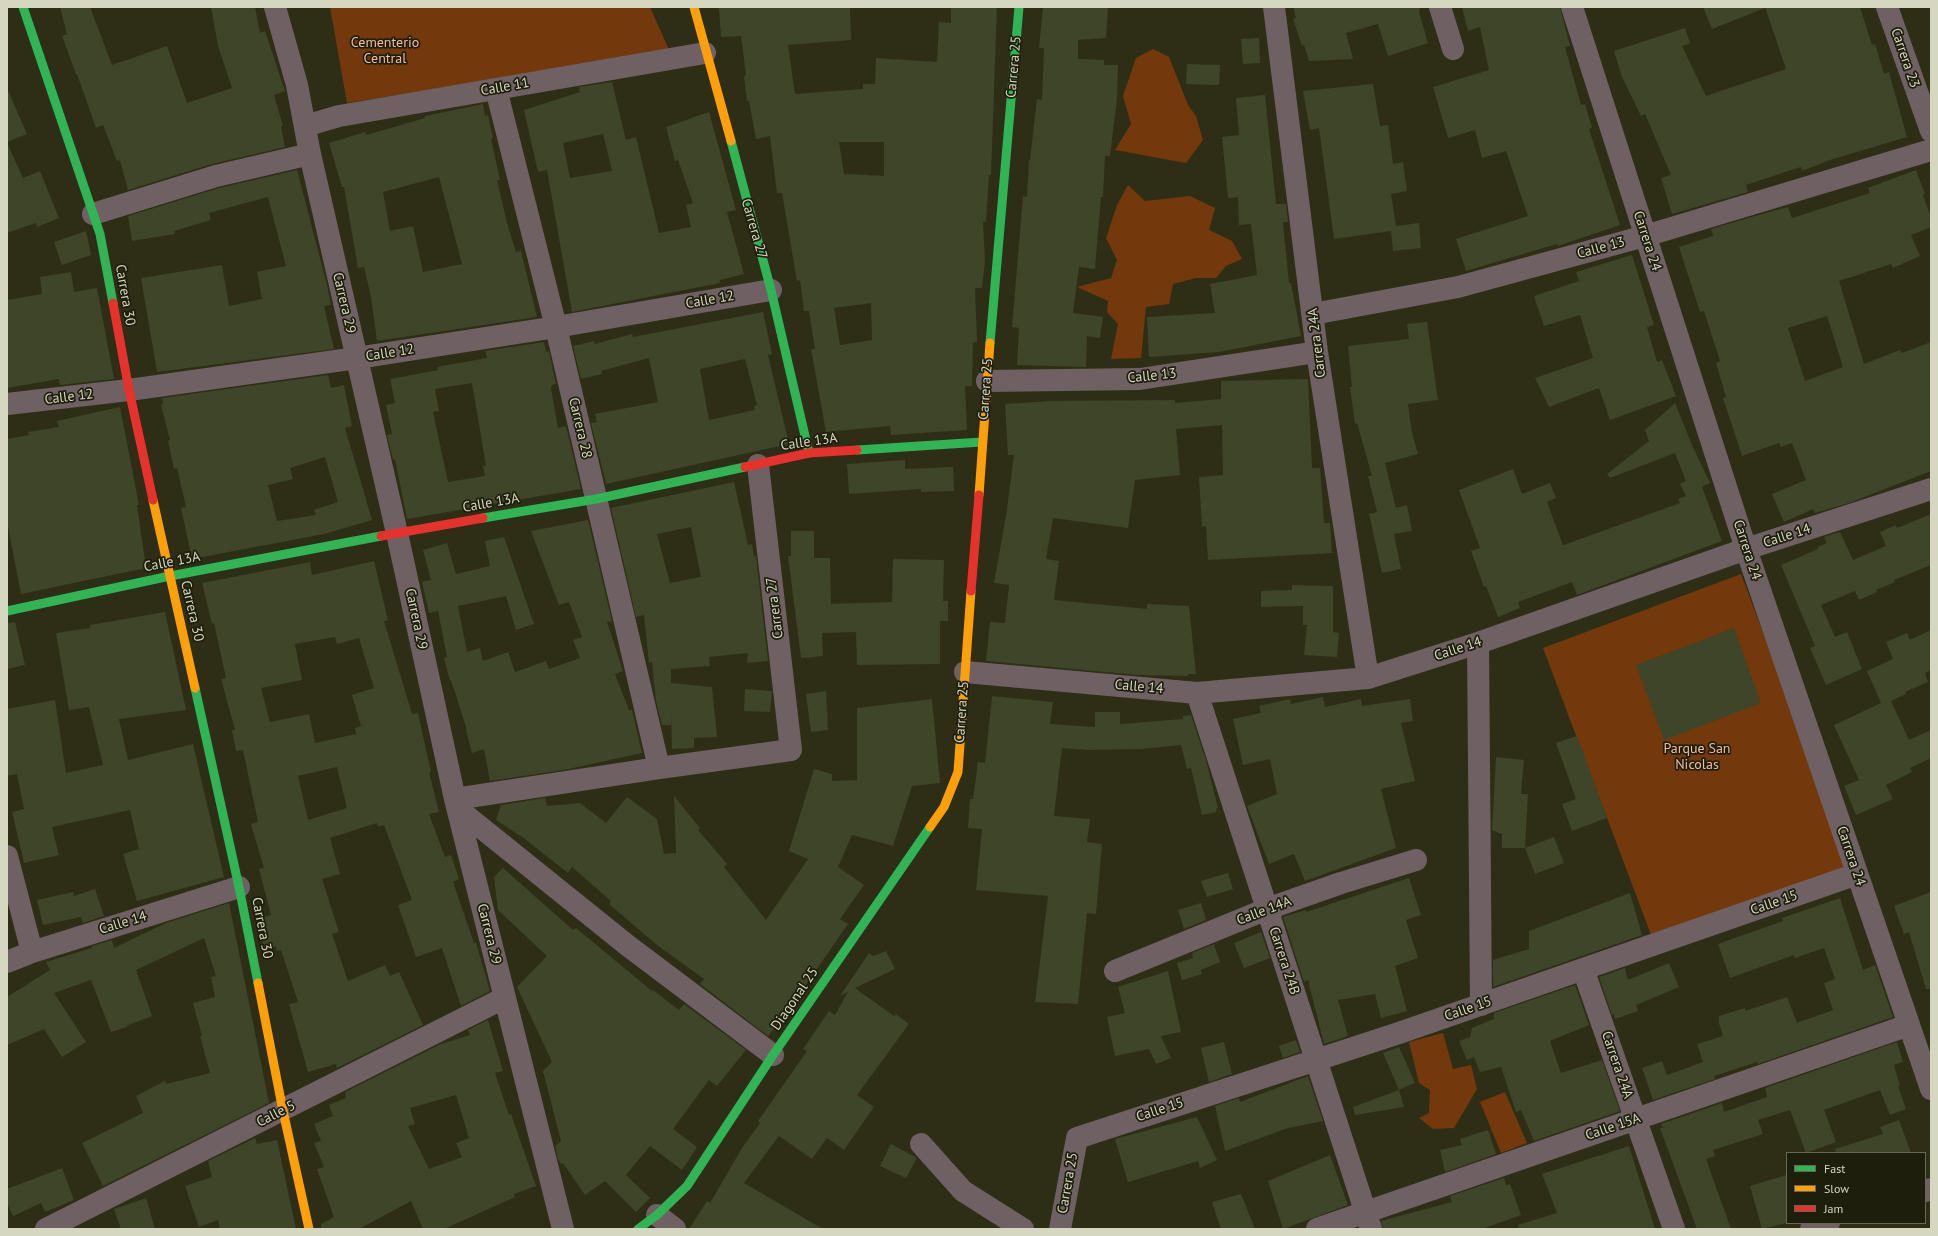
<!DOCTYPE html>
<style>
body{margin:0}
#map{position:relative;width:1938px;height:1236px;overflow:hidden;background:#2e2e17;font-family:"PT Sans",sans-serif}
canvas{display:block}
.frame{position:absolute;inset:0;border:8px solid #d6d7c0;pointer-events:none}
.legend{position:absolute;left:1786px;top:1152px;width:140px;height:72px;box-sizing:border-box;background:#1e1e0d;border:1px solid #686855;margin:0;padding:5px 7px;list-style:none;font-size:12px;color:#d6d7c0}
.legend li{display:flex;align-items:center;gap:8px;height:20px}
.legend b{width:20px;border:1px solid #686855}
</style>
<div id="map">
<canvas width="1938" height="1236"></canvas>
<div class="frame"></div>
<ul class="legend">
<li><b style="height:5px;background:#30b455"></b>Fast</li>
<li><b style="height:5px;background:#ff9f0a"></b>Slow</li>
<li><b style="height:5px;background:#e5322d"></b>Jam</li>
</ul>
</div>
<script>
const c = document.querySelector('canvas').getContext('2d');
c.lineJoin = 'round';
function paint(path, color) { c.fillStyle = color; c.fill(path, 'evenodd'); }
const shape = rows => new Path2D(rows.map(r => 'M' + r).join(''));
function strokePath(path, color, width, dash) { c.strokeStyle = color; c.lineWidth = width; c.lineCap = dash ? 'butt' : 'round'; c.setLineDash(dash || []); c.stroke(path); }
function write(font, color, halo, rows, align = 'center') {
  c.font = font + ' "PT Sans",sans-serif'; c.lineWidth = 3.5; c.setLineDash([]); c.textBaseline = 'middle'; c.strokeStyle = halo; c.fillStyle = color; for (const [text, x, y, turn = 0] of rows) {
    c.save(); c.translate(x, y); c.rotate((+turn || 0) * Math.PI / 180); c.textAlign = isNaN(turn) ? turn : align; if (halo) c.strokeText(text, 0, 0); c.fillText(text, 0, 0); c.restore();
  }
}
paint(shape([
 [330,7,650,7,670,52,347,103],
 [1153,49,1169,57,1188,105,1196,116,1203,140,1186,163,1115,150,1131,124,1123,96,1136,58],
 [1128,185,1145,201,1190,196,1215,208,1209,230,1232,241,1242,259,1226,266,1216,278,1196,278,1173,284,1169,304,1146,307,1141,358,1111,359,1118,324,1107,312,1108,301,1077,287,1111,278,1117,260,1106,238,1117,205],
 [1741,574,1850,865,1653,940,1543,648],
 [1443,1033,1453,1069,1471,1065,1477,1089,1454,1128,1433,1129,1419,1118,1429,1113,1430,1090,1419,1083,1409,1042],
 [1505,1092,1527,1143,1501,1153,1480,1102]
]), '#73380c');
paint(shape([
 [60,7,90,7,112,65,167,46,187,103,232,88,218,46,211,7,255,7,260,33,265,31,285,91,274,95,283,126,281,126,285,147,212,164,128,190,120,160,117,161,103,125,96,128,77,74,76,74,62,36,67,34],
 [744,7,850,7,851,40,788,45,795,94,863,89,863,84,875,84,876,58,937,62,939,22,951,23,951,7,997,7,991,175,989,175,986,222,983,222,985,261,982,288,975,288,977,342,973,343,972,386,965,386,967,430,891,435,890,426,826,432,811,349,815,349,809,311,804,311,800,280,797,281,782,193,777,193,770,136,756,139,749,101,747,101,744,76,746,75,741,36,721,37,719,8],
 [839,142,884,142,884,176,844,174],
 [871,303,872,340,840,345,834,308],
 [1043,7,1108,7,1106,38,1078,40,1078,59,1104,60,1104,65,1118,65,1117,99,1110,156,1105,156,1103,197,1101,197,1095,269,1079,267,1073,313,1103,317,1100,338,1087,336,1086,367,1017,365,1019,328,1012,327,1023,196,1027,197,1029,160,1030,160,1037,99,1042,100,1044,48,1039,48],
 [1293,7,1420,7,1419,12,1428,43,1388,56,1378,24,1346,33,1353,59,1309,61,1304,45,1302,46,1293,19,1296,18],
 [1462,7,1560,7,1570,46,1565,47,1581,105,1585,104,1592,128,1589,129,1620,225,1558,246,1557,244,1466,271,1456,239,1528,216,1506,151,1482,158,1475,130,1448,138,1433,87,1489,70,1480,27,1468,31],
 [1703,7,1765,7,1765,8,1712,29],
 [1765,7,1860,7,1872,45,1875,44,1884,74,1889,72,1907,137,1830,160,1802,171,1801,167,1746,185,1748,192,1672,214,1661,178,1671,175,1645,114,1641,116,1622,77,1614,51,1685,28,1690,43,1682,46,1706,96,1786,69],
 [1259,38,1260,63,1243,64,1241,39],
 [1187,64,1220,65,1219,85,1186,84],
 [612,82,626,140,636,137,659,233,691,227,686,205,693,203,678,160,675,161,666,127,709,112,736,210,727,212,744,274,720,280,720,283,572,312,547,170,538,172,524,110,580,92,579,87],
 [603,134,612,171,570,178,563,143],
 [1373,84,1380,126,1388,125,1393,164,1403,162,1407,191,1391,194,1396,226,1419,223,1421,248,1393,251,1391,231,1334,239,1319,128,1310,130,1303,91],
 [7,88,27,134,7,142],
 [1265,95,1276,204,1286,204,1288,222,1283,222,1289,283,1291,283,1301,336,1219,352,1149,357,1147,317,1215,313,1210,284,1257,275,1251,224,1239,225,1238,197,1228,198,1222,137,1239,135,1236,98],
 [483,104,485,116,488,115,493,138,491,139,500,180,497,180,507,223,516,252,521,251,537,317,377,341,371,297,364,267,358,268,344,187,342,187,329,143,365,132,366,135,425,118,425,116],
 [439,177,462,264,423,272,413,226,390,231,383,192],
 [7,143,23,178,40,171,59,218,37,227,36,223,7,233],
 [297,170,327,285,331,305,324,306,334,349,157,372,141,278,222,265,229,306,262,299,257,272,286,266,268,197,209,213,211,220,174,231,175,234,132,241,128,216,219,188],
 [1916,170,1925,194,1923,195,1931,218,1931,227,1911,235,1920,256,1893,268,1891,264,1839,281,1864,364,1900,350,1902,353,1931,342,1931,471,1849,503,1815,513,1813,509,1784,522,1772,494,1806,480,1792,443,1781,447,1779,443,1742,456,1723,398,1726,397,1716,363,1720,361,1704,311,1700,312,1679,247,1713,236,1711,229,1755,216,1788,207,1792,218,1870,193,1868,188],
 [1827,316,1843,367,1805,381,1788,328],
 [86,231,91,255,62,265,54,242],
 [1632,255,1654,325,1647,327,1657,362,1662,360,1676,396,1610,420,1599,388,1549,407,1535,378,1593,358,1580,315,1544,326,1534,296,1579,281,1576,272],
 [71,272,74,292,97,288,114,379,60,385,59,379,7,388,7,300,42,294,40,277],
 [763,312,772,354,768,355,789,444,606,484,591,423,597,422,595,414,658,402,649,358,601,371,602,374,581,379,573,346,594,341,595,344,632,334,633,337],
 [745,359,757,405,754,406,755,410,709,420,700,369],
 [1427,322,1438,400,1408,404,1412,433,1418,454,1385,463,1396,508,1407,505,1412,531,1394,534,1401,569,1382,573,1369,514,1377,512,1368,476,1372,476,1357,423,1355,424,1350,387,1352,387,1348,346,1409,339,1407,324],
 [544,342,546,352,549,351,556,384,552,385,551,388,558,428,566,426,581,489,407,519,395,459,393,460,387,435,392,434,386,405,395,403,390,379,438,370,437,367,487,358,485,351],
 [472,383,486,466,483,466,485,476,448,482,433,412,439,411,435,389],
 [328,375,331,388,344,385,352,426,345,428,372,520,324,534,192,559,181,508,186,507,177,468,174,469,168,441,170,440,161,405,163,404,162,398],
 [325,457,338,502,314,510,316,515,277,521,268,485,293,479,290,468],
 [1308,379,1312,468,1320,468,1324,523,1330,523,1332,553,1208,560,1206,526,1202,527,1199,477,1223,475,1222,425,1176,429,1180,475,1135,480,1128,528,1053,518,1046,559,1059,561,1054,600,1147,609,1147,604,1189,606,1196,674,1188,674,1188,676,1138,675,986,661,990,622,1005,623,1009,585,994,583,1006,516,1014,455,1008,455,1005,404,1052,401,1175,400,1175,403,1221,399,1221,381],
 [1675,403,1692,445,1710,483,1702,487,1722,541,1577,595,1572,582,1518,602,1520,608,1498,617,1486,586,1484,587,1471,551,1480,548,1459,490,1513,469,1522,494,1550,483,1556,498,1547,502,1563,545,1561,546,1680,503,1678,499,1686,496,1680,484,1686,481,1675,453,1610,478,1607,474,1649,441,1645,430],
 [120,407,139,505,137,505,146,568,21,594,7,522,7,439,29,435,28,432,59,427,57,421],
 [905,460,905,469,953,467,954,491,921,492,921,489,849,494,847,464],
 [734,482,748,545,752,544,754,556,756,556,768,661,747,663,748,653,709,657,710,666,671,669,671,683,712,687,717,737,694,738,694,748,672,749,671,712,671,725,662,725,656,701,652,662,649,663,644,615,636,617,611,508],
 [691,527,701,577,670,583,657,534],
 [1931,514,1931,565,1894,580,1895,582,1876,590,1877,592,1859,600,1855,591,1821,605,1835,637,1847,632,1862,669,1826,685,1810,648,1815,646,1781,565,1818,549,1818,547,1827,543,1824,537,1840,532,1853,560,1886,546,1880,532,1896,525,1897,528],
 [588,520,612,621,607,622,623,671,615,674,629,710,632,710,642,753,569,769,490,781,484,749,472,753,466,730,467,730,451,680,450,681,444,658,447,657,438,611,429,613,422,582,431,580,423,550,447,543,456,574,490,566,485,541,504,537,534,624,516,630,506,596,458,606,467,652,480,648,483,661,508,652,515,672,546,661,549,669,580,658,573,640,582,637,569,602,559,605,531,531],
 [791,531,814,531,814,558,830,558,831,604,892,602,893,559,944,560,943,601,948,601,948,621,940,621,940,664,857,665,856,632,822,633,823,656,801,658,788,556,791,556],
 [374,561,388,620,384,621,412,714,418,713,431,772,429,772,439,812,429,814,445,857,451,855,459,879,453,882,474,943,476,943,490,991,461,1006,442,948,416,957,398,905,412,900,384,825,378,827,377,823,330,838,340,874,322,879,339,932,332,934,348,981,385,965,390,976,399,972,423,1025,337,1068,336,1064,308,1072,289,1004,298,1002,281,950,277,951,276,946,264,950,258,919,271,915,259,869,264,868,251,824,258,822,243,750,236,751,232,730,235,730,221,679,226,678,214,623,212,624,202,583,310,562,312,575],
 [335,637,337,644,359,638,374,688,352,695,361,726,355,728,356,734,315,743,309,714,270,722,261,688,302,680,295,644],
 [337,767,347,808,308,820,298,776],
 [1292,585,1333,586,1333,632,1339,633,1337,657,1304,655,1307,625,1303,625,1303,606,1261,607,1261,591,1292,590],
 [165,612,186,710,119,719,128,760,193,744,224,877,137,901,123,854,139,849,130,810,52,827,59,855,24,863,12,812,24,809,17,774,7,776,7,709,55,700,66,773,103,765,89,707,69,710,56,633,90,628,90,625],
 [15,622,25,665,7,669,7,623],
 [1734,628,1761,703,1664,740,1636,665],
 [1931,630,1931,670,1925,673,1928,682,1905,692,1906,694,1891,701,1909,740,1931,730,1931,758,1910,768,1912,772,1886,785,1893,799,1856,815,1844,786,1859,780,1834,725,1881,703,1867,671,1893,659,1886,642,1907,633,1910,640],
 [745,689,772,691,770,712,744,711],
 [826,691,828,730,811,732,806,694],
 [992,696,1053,702,1050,724,1095,727,1095,712,1120,712,1120,724,1183,719,1183,716,1191,715,1206,760,1218,808,1216,809,1217,812,1202,815,1191,768,1187,769,1181,745,1142,749,1087,750,1062,748,1054,816,1090,819,1087,842,1102,844,1096,914,1087,913,1078,1004,1035,1002,1048,896,976,890,982,829,968,828,970,799,973,799,978,762,985,763],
 [1323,697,1325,707,1361,699,1362,706,1410,699,1413,721,1401,723,1415,781,1381,789,1396,848,1305,881,1294,854,1269,864,1247,806,1277,794,1270,759,1243,765,1233,719,1261,713,1259,706,1290,699,1291,704],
 [932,699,940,783,912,786,893,846,852,835,838,867,864,885,840,919,848,924,803,989,781,1013,786,1014,768,1036,700,984,704,979,657,945,609,904,611,901,572,867,568,873,525,839,496,820,501,805,545,798,547,806,580,803,606,823,627,797,657,819,664,854,676,853,674,796,700,828,698,830,727,864,724,867,766,920,808,859,789,851,814,769,832,774,832,781,857,780,857,708],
 [1577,736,1607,818,1572,831,1562,804,1576,799,1556,743],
 [1496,757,1524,760,1521,794,1528,794,1525,848,1502,848,1502,834,1492,830],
 [1554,837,1564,863,1535,874,1525,848],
 [503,868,573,930,576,928,652,991,653,990,679,1010,684,1004,746,1050,717,1086,709,1080,673,1129,697,1147,682,1170,650,1146,626,1175,650,1198,636,1212,605,1181,585,1195,563,1163,561,1164,558,1159,555,1146,561,1141,543,1071,552,1062,517,987,547,956,498,910,494,877],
 [1228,873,1233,889,1207,897,1201,881],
 [1409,878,1421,915,1406,920,1418,958,1395,966,1407,1011,1381,1018,1375,994,1338,1000,1348,1036,1324,1044,1308,980,1304,982,1283,917,1306,910,1306,912],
 [95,889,104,916,83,923,81,917,43,925,37,900,73,892,74,896],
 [1931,892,1931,989,1926,989,1909,932,1904,934,1894,906],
 [1630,893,1642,935,1493,987,1493,960,1529,949,1529,931],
 [1840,898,1863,970,1875,965,1893,1017,1758,1064,1757,1062,1714,1076,1715,1079,1653,1100,1642,1068,1662,1061,1667,1075,1703,1062,1697,1044,1723,1036,1719,1023,1719,1016,1745,1008,1745,1011,1787,997,1797,1023,1833,1010,1824,983,1835,979,1824,948,1795,958,1794,955,1730,978,1718,944,1783,921,1782,918],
 [229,903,269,1103,103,1186,82,1143,143,1113,136,1096,165,1081,166,1084,210,1073,200,1036,202,1036,193,1003,215,997,211,977,216,976,204,938,136,970,152,1016,126,1026,127,1027,111,1032,91,980,54,993,86,1042,62,1057,44,1029,7,1045,7,997,50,970,46,962,92,948,92,946,112,940,114,948,166,923],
 [1201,903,1206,920,1184,929,1178,910],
 [1261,932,1270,958,1244,968,1234,943],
 [1214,944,1220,962,1201,970,1202,974,1182,980,1177,963,1193,958,1192,953],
 [886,951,895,969,855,988,894,1016,896,1014,909,1024,857,1095,874,1107,844,1150,827,1138,812,1159,779,1136,744,1183,823,1229,689,1229,707,1201,710,1203,742,1148,760,1123,758,1121,807,1051,803,1049,829,1011,835,1015,848,992,840,996,869,953,873,956],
 [1669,963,1679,987,1636,1005,1638,1011,1615,1019,1614,1014,1612,1015,1599,977,1625,968,1628,980],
 [1168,971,1181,1032,1161,1036,1171,1058,1156,1064,1149,1049,1115,1056,1107,1017,1125,1013,1118,987],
 [1575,985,1589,1025,1550,1041,1561,1073,1602,1060,1620,1111,1534,1141,1521,1110,1516,1112,1501,1067,1480,1072,1474,1057,1467,1060,1459,1041,1470,1037,1472,1028,1494,1019,1494,1013],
 [488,1020,503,1071,495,1073,509,1115,511,1114,536,1186,514,1194,515,1197,444,1229,423,1229,411,1201,359,1229,321,1229,321,1224,334,1217,317,1169,324,1167,314,1143,321,1141,314,1124,333,1116,329,1105,346,1098,345,1092,441,1044,470,1035,468,1030],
 [456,1095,469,1138,456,1143,462,1157,429,1169,408,1126,415,1124,410,1108],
 [1296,1040,1300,1052,1283,1058,1279,1046],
 [1224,1042,1232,1074,1209,1082,1201,1048],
 [1897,1042,1903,1062,1894,1065,1900,1086,1898,1086,1906,1109,1890,1115,1880,1090,1824,1110,1836,1142,1806,1153,1790,1110,1758,1120,1763,1134,1713,1150,1715,1156,1706,1159,1731,1229,1697,1229,1660,1128,1663,1128,1661,1124,1722,1103,1724,1112,1767,1097,1765,1088],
 [1399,1047,1415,1083,1399,1090,1383,1053],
 [1308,1076,1323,1121,1288,1128,1225,1151,1215,1106,1239,1098,1240,1102],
 [1399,1090,1404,1107,1355,1115,1353,1107],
 [1197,1117,1217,1160,1200,1168,1198,1161,1128,1182,1115,1139],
 [1899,1120,1911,1153,1836,1153,1835,1149,1883,1134,1880,1127],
 [1488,1130,1496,1154,1445,1172,1440,1150,1462,1145,1460,1139],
 [255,1138,257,1144,277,1140,296,1229,220,1229,218,1220,199,1227,185,1186,212,1177,208,1161],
 [891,1144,917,1158,906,1178,880,1166],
 [1629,1146,1655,1229,1519,1229,1518,1225,1557,1213,1542,1174],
 [1330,1155,1348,1205,1283,1229,1268,1181],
 [62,1168,74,1200,45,1212,41,1203,13,1216,7,1203,7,1189],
 [1787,1175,1787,1223,1762,1229,1750,1186],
 [1504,1178,1506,1185,1510,1184,1521,1215,1482,1229,1383,1229,1381,1221,1452,1202,1450,1196],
 [1241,1194,1255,1229,1221,1229,1212,1202],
 [146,1198,155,1229,121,1229,114,1209]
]), '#3e4528');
strokePath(shape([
 [275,7,297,85,310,154,397,533,455,799,563,1229],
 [1274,7,1317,352,1368,678],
 [1440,7,1453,49],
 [1572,7,1746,549,1931,1089],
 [1887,7,1931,131],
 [496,89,556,327,659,768],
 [305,126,339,116,705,53],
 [93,214,216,176,310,154],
 [1313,314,1458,287,1645,236,1931,150],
 [987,381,1140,379,1317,352],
 [7,404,129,390,357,358,556,327,771,290],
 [1478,643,1481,1005],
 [965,672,1197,693,1368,678,1478,643,1746,549,1931,489],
 [1197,693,1371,1229],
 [455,799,659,768,791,750,758,465],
 [458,809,627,945,773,1055],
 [7,856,32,952],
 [7,962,32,952,239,887],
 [1583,969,1674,1229],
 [1115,971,1267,909,1341,883,1416,860],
 [921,1144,963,1191,1023,1229],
 [1925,1191,1931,1189],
 [657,1215,675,1229],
 [46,1229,504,998],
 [1060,1229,1077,1138,1399,1033,1857,874],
 [1317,1229,1909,1025],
 [1811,1229,1829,1223]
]), '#6f6064', 22);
strokePath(shape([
 [23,7,100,234,113,303],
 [731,141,771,290,809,453],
 [990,343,1019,7],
 [857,450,982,442],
 [483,518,596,499,745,467],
 [7,611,170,576,381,536],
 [195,688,239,887,258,983],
 [638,1229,657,1215,687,1186,773,1055,930,827]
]), '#30b455', 9);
strokePath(shape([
 [694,7,731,141],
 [979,495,990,343],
 [153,500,195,688],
 [930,827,944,807,958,772,971,591],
 [258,983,283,1111,309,1229]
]), '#ff9f0a', 9);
strokePath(shape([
 [113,303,129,390,153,500],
 [745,467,809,453,857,450],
 [381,536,483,518],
 [971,591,979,495]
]), '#e5322d', 9);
write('14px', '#f4bc9e', '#1e1e0d', [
 ["Cementerio",385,43],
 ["Central",385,59],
 ["Parque San",1697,749],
 ["Nicolas",1697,765]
]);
write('14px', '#d6d7c0', '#1e1e0d', [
 ["Carrera 23",1905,58,71],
 ["Carrera 25",1014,67,-85],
 ["Calle 11",505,87,-10],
 ["Carrera 27",754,229,74],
 ["Carrera 24",1647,241,72],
 ["Calle 13",1601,248,-15],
 ["Carrera 30",125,295,80],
 ["Calle 12",710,300,-10],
 ["Carrera 29",344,303,77],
 ["Carrera 24A",1317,343,-97],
 ["Calle 12",390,353,-9],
 ["Calle 13",1152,376,-6],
 ["Carrera 25",986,389,-86],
 ["Calle 12",69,397,-7],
 ["Carrera 28",580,428,77],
 ["Calle 13A",809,442,-8],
 ["Calle 13A",491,503,-10],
 ["Calle 14",1787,536,-18],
 ["Carrera 24",1747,550,72],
 ["Calle 13A",172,562,-11],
 ["Carrera 27",775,608,-97],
 ["Carrera 30",192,611,77],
 ["Carrera 29",416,619,78],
 ["Calle 14",1458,649,-18],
 ["Calle 14",1139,687,5],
 ["Carrera 25",962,712,-86],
 ["Carrera 24",1851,856,71],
 ["Calle 15",1774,903,-19],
 ["Calle 14A",1264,911,-21],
 ["Calle 14",123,923,-17],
 ["Carrera 30",262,928,79],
 ["Carrera 29",489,934,76],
 ["Carrera 24B",1284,961,72],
 ["Diagonal 25",795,999,-56],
 ["Calle 15",1468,1009,-19],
 ["Carrera 24A",1617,1065,71],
 ["Calle 15",1160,1110,-18],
 ["Calle 5",276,1114,-27],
 ["Calle 15A",1613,1127,-19],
 ["Carrera 25",1068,1183,-80]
]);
</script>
